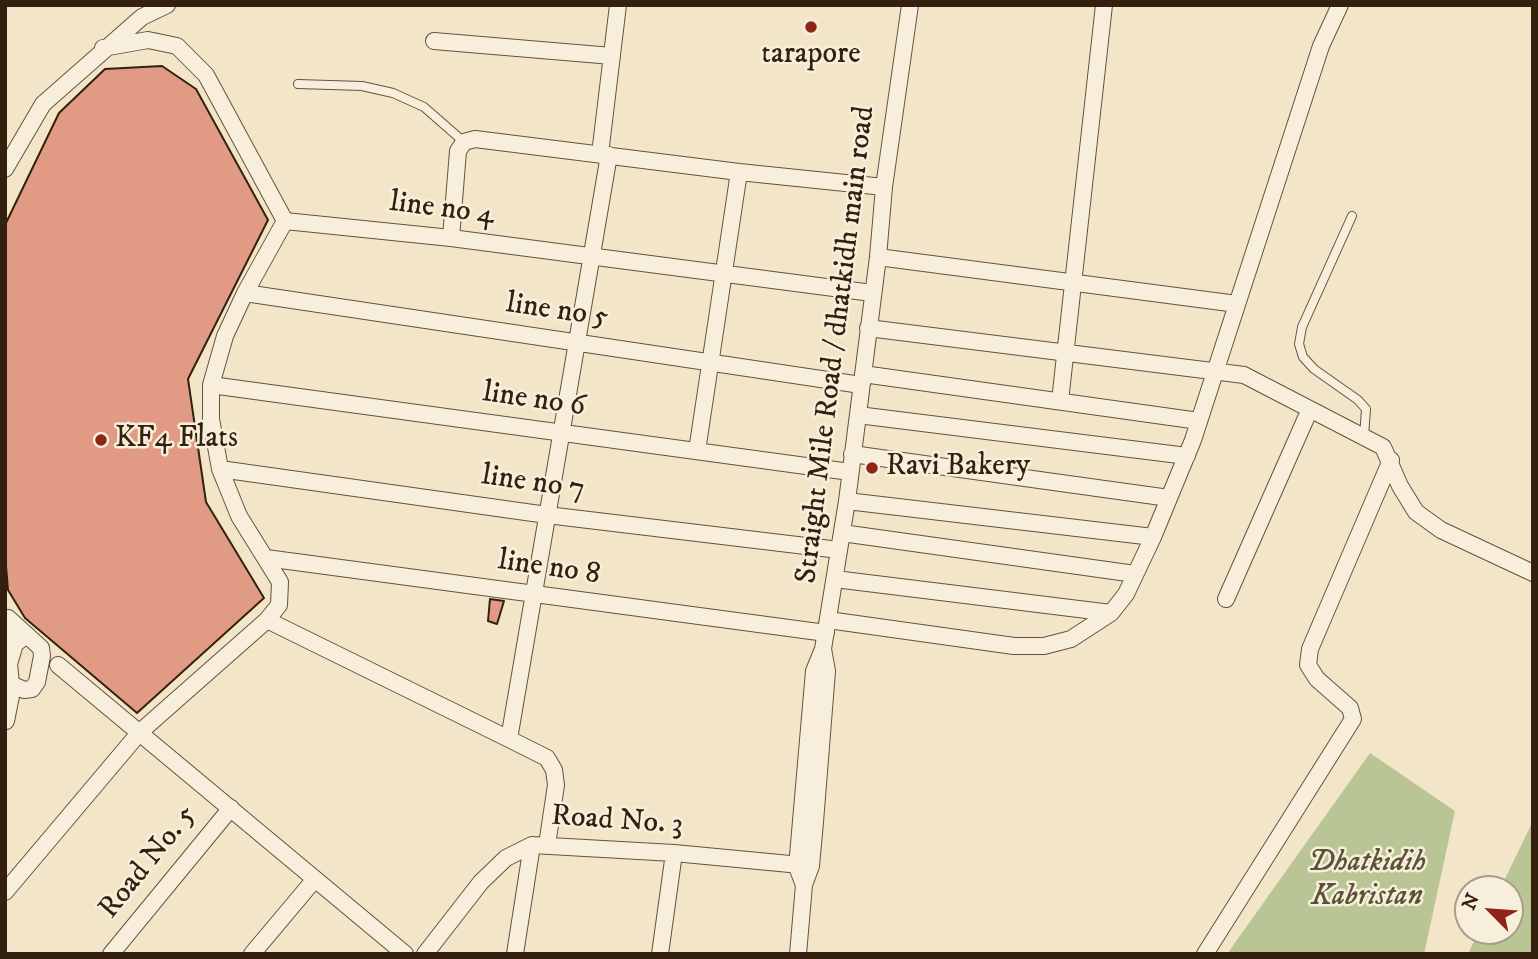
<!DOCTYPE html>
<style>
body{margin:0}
#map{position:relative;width:1538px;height:959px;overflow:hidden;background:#f3e6c8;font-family:"IM FELL DW Pica",serif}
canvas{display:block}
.frame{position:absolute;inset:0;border:7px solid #34200f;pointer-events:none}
.north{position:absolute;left:1454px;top:875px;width:70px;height:70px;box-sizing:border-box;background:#f7efdb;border:2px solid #a99c89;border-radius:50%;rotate:295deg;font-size:19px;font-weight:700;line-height:28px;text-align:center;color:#34200f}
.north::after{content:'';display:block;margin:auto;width:24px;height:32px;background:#8f2418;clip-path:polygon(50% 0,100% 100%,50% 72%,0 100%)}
</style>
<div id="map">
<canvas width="1538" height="959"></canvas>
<div class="frame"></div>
<div class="north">N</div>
</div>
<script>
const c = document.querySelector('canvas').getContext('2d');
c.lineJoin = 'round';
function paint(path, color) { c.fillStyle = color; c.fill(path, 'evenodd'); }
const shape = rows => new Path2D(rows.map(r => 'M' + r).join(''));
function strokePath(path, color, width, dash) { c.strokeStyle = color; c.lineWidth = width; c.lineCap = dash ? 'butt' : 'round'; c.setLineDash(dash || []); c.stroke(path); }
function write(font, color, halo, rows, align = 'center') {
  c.font = font + ' "IM FELL DW Pica",serif'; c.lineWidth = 5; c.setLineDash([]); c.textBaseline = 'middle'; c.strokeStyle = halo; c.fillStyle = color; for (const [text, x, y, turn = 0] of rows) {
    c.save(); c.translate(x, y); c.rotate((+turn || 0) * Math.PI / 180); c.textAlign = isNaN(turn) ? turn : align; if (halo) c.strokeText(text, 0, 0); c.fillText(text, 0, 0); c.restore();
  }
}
paint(shape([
 [1370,753,1455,811,1424,954,1227,954],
 [1533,821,1533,954,1468,954,1479,931,1510,931,1510,889,1500,889]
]), '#bac596');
const building = shape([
 [162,66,196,89,268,220,188,379,206,502,264,598,137,713,25,618,8,590,5,554,5,225,59,113,105,69,162,66],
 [490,599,504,601,497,624,488,621,490,599]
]);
paint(building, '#e19b85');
strokePath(building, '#34200f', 2);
const lane = shape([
 [298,84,362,86,393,93,424,107,464,142],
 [1352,216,1302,327,1299,344,1303,357,1314,369,1358,400,1366,409,1364,437]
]);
const street = shape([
 [434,41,612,56],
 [103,48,148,40,177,46,206,75,285,221,451,238,872,293],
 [600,154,618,5],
 [5,169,43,104,142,17,167,5],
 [451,238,458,151,464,142,475,139,739,172,884,187],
 [878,257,1237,304],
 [245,293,861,385],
 [868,328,1244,375,1383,447,1400,486,1416,512,1441,530,1533,573],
 [863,374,1199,421],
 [211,385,850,472],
 [1060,401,1104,5],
 [858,415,1187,456],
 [697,451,739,172],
 [852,454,1169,498],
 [220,469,547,515,839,550],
 [847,501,1153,537],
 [842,533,1135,574],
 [266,558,826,633],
 [835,579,1111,613],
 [1226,599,1310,409],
 [267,620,509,739,609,155],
 [828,620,1014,646,1044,646,1071,639,1111,613,1126,594,1153,537,1193,440,1321,46,1340,5],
 [24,637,30,638,41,648,42,656,37,682,32,689,24,690,11,684,9,664,15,644,24,637],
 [15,644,8,618,30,638],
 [58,665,405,954],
 [6,721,13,686,6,685],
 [509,739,547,758,554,770,556,785,547,845],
 [804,885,797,867,814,671,823,649,847,501,878,257,884,187,910,5],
 [5,892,140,732,267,620,279,605,280,582,239,516,220,469,211,419,211,385,225,336,245,293,285,221],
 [111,954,231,808],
 [252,954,315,879],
 [425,954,481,882,506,858,532,845,674,853,811,866],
 [515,954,532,845],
 [660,954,674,853],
 [798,954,804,885,811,866,815,822,827,671,823,649],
 [1205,954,1353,719,1350,708,1317,679,1308,665,1310,649,1391,460]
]);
strokePath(lane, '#64523d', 10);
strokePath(street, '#64523d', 18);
strokePath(lane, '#f7efdb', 8);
strokePath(street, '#f7efdb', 16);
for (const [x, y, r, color] of [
 [811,27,7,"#8f2418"],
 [101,440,7,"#8f2418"],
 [872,468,7,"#8f2418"]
]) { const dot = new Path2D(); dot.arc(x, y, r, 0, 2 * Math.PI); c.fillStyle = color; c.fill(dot); strokePath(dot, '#f7efdb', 2.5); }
write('30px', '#34200f', '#f7efdb', [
 ["tarapore",811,56,"center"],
 ["KF4 Flats",115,440],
 ["Ravi Bakery",886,468]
], 'left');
write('30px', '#34200f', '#f7efdb', [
 ["line no 4",442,210,7],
 ["line no 5",557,312,8],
 ["Straight Mile Road / dhatkidh main road",837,345,-83],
 ["line no 6",534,401,8],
 ["line no 7",533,484,8],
 ["line no 8",549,569,8],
 ["Road No. 3",617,822,4],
 ["Road No. 5",149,863,-51]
]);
write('italic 30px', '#5c5238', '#f7efdb', [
 ["Dhatkidih",1367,864],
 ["Kabristan",1367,898]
]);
</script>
